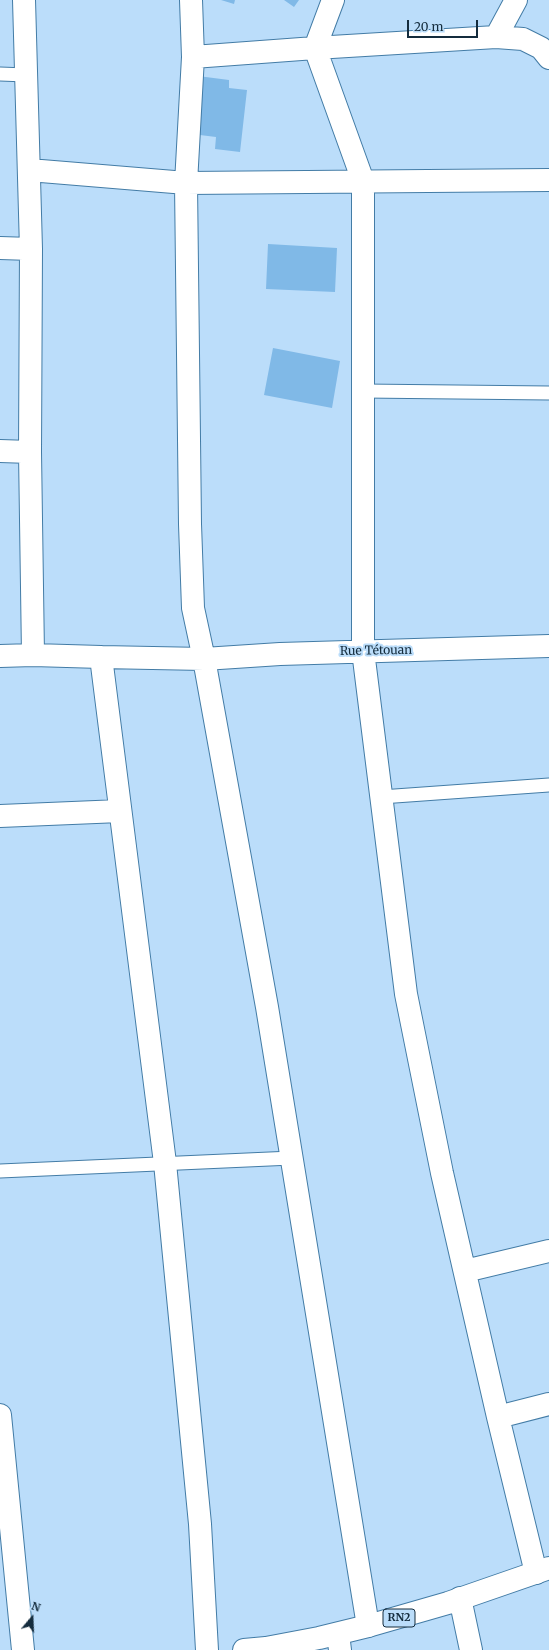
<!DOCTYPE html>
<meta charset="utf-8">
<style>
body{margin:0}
#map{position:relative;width:549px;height:1650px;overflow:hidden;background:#bbddfa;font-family:Merriweather,serif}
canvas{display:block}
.north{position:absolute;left:12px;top:1598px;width:40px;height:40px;-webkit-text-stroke:3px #bbddfa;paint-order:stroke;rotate:19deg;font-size:11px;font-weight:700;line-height:16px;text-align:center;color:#142c3d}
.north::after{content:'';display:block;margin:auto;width:14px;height:18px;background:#142c3d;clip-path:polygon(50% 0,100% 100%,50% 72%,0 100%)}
.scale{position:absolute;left:407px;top:20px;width:71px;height:18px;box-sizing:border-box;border:2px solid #142c3d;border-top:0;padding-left:5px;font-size:12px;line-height:14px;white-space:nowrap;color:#142c3d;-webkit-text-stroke:3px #bbddfa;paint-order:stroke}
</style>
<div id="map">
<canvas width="549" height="1650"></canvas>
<div class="north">N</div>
<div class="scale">20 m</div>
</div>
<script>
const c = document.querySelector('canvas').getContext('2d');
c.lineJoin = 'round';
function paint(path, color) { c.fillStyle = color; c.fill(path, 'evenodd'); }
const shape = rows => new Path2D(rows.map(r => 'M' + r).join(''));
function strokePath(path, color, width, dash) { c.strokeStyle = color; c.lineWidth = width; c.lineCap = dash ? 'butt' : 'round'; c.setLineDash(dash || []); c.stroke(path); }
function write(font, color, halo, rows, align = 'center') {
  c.font = font + ' Merriweather,serif'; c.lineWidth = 4; c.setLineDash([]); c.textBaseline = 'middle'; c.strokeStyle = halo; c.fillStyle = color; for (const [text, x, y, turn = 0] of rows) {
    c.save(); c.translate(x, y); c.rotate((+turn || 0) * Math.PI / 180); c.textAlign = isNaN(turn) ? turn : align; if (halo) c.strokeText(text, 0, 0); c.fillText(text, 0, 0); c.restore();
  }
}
paint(shape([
 [221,0,235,0,234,4],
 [284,0,299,0,294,7],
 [198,76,229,80,229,88,247,90,240,152,215,149,216,137,192,134],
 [268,244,337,248,335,292,266,289],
 [273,348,340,361,332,408,264,395]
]), '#80b9e7');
const lane = shape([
 [0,74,26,75],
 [363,391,549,393],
 [381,797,549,785],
 [0,1171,292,1158]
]);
const street = shape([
 [333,0,315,48,363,181,363,651,406,994,442,1173,498,1417,536,1573],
 [496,37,516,0],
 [193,57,315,48,496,37,523,39,541,48,549,58],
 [29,170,186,183,193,57,191,0],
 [0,248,31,249],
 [0,451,30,452],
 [33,655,101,657],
 [0,656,33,655,30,452,31,249,24,0],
 [0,816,120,811],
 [465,1271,549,1251],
 [0,1415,23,1650],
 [498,1417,549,1404],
 [460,1598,471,1650],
 [368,1626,267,1007,204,659,193,608,190,524,186,183,549,180],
 [338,1634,340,1650],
 [207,1650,200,1524,165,1163,101,657,204,659,280,654,549,646]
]);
const primary = shape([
 [244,1650,266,1648,319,1638,368,1626,448,1603,549,1568]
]);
strokePath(lane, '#437ca6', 15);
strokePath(street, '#437ca6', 24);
strokePath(primary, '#437ca6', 24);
strokePath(lane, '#fff', 13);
strokePath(street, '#fff', 22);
strokePath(primary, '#fff', 22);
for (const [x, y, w] of [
 [399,1618,32]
]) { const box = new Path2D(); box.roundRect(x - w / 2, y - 9, w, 18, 3); c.fillStyle = '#bbddfa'; c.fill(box); strokePath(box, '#142c3d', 1); }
write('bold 11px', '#142c3d', null, [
 ["RN2",399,1618]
]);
write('12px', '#142c3d', '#bbddfa', [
 ["Rue Tétouan",376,651,-1]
]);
</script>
